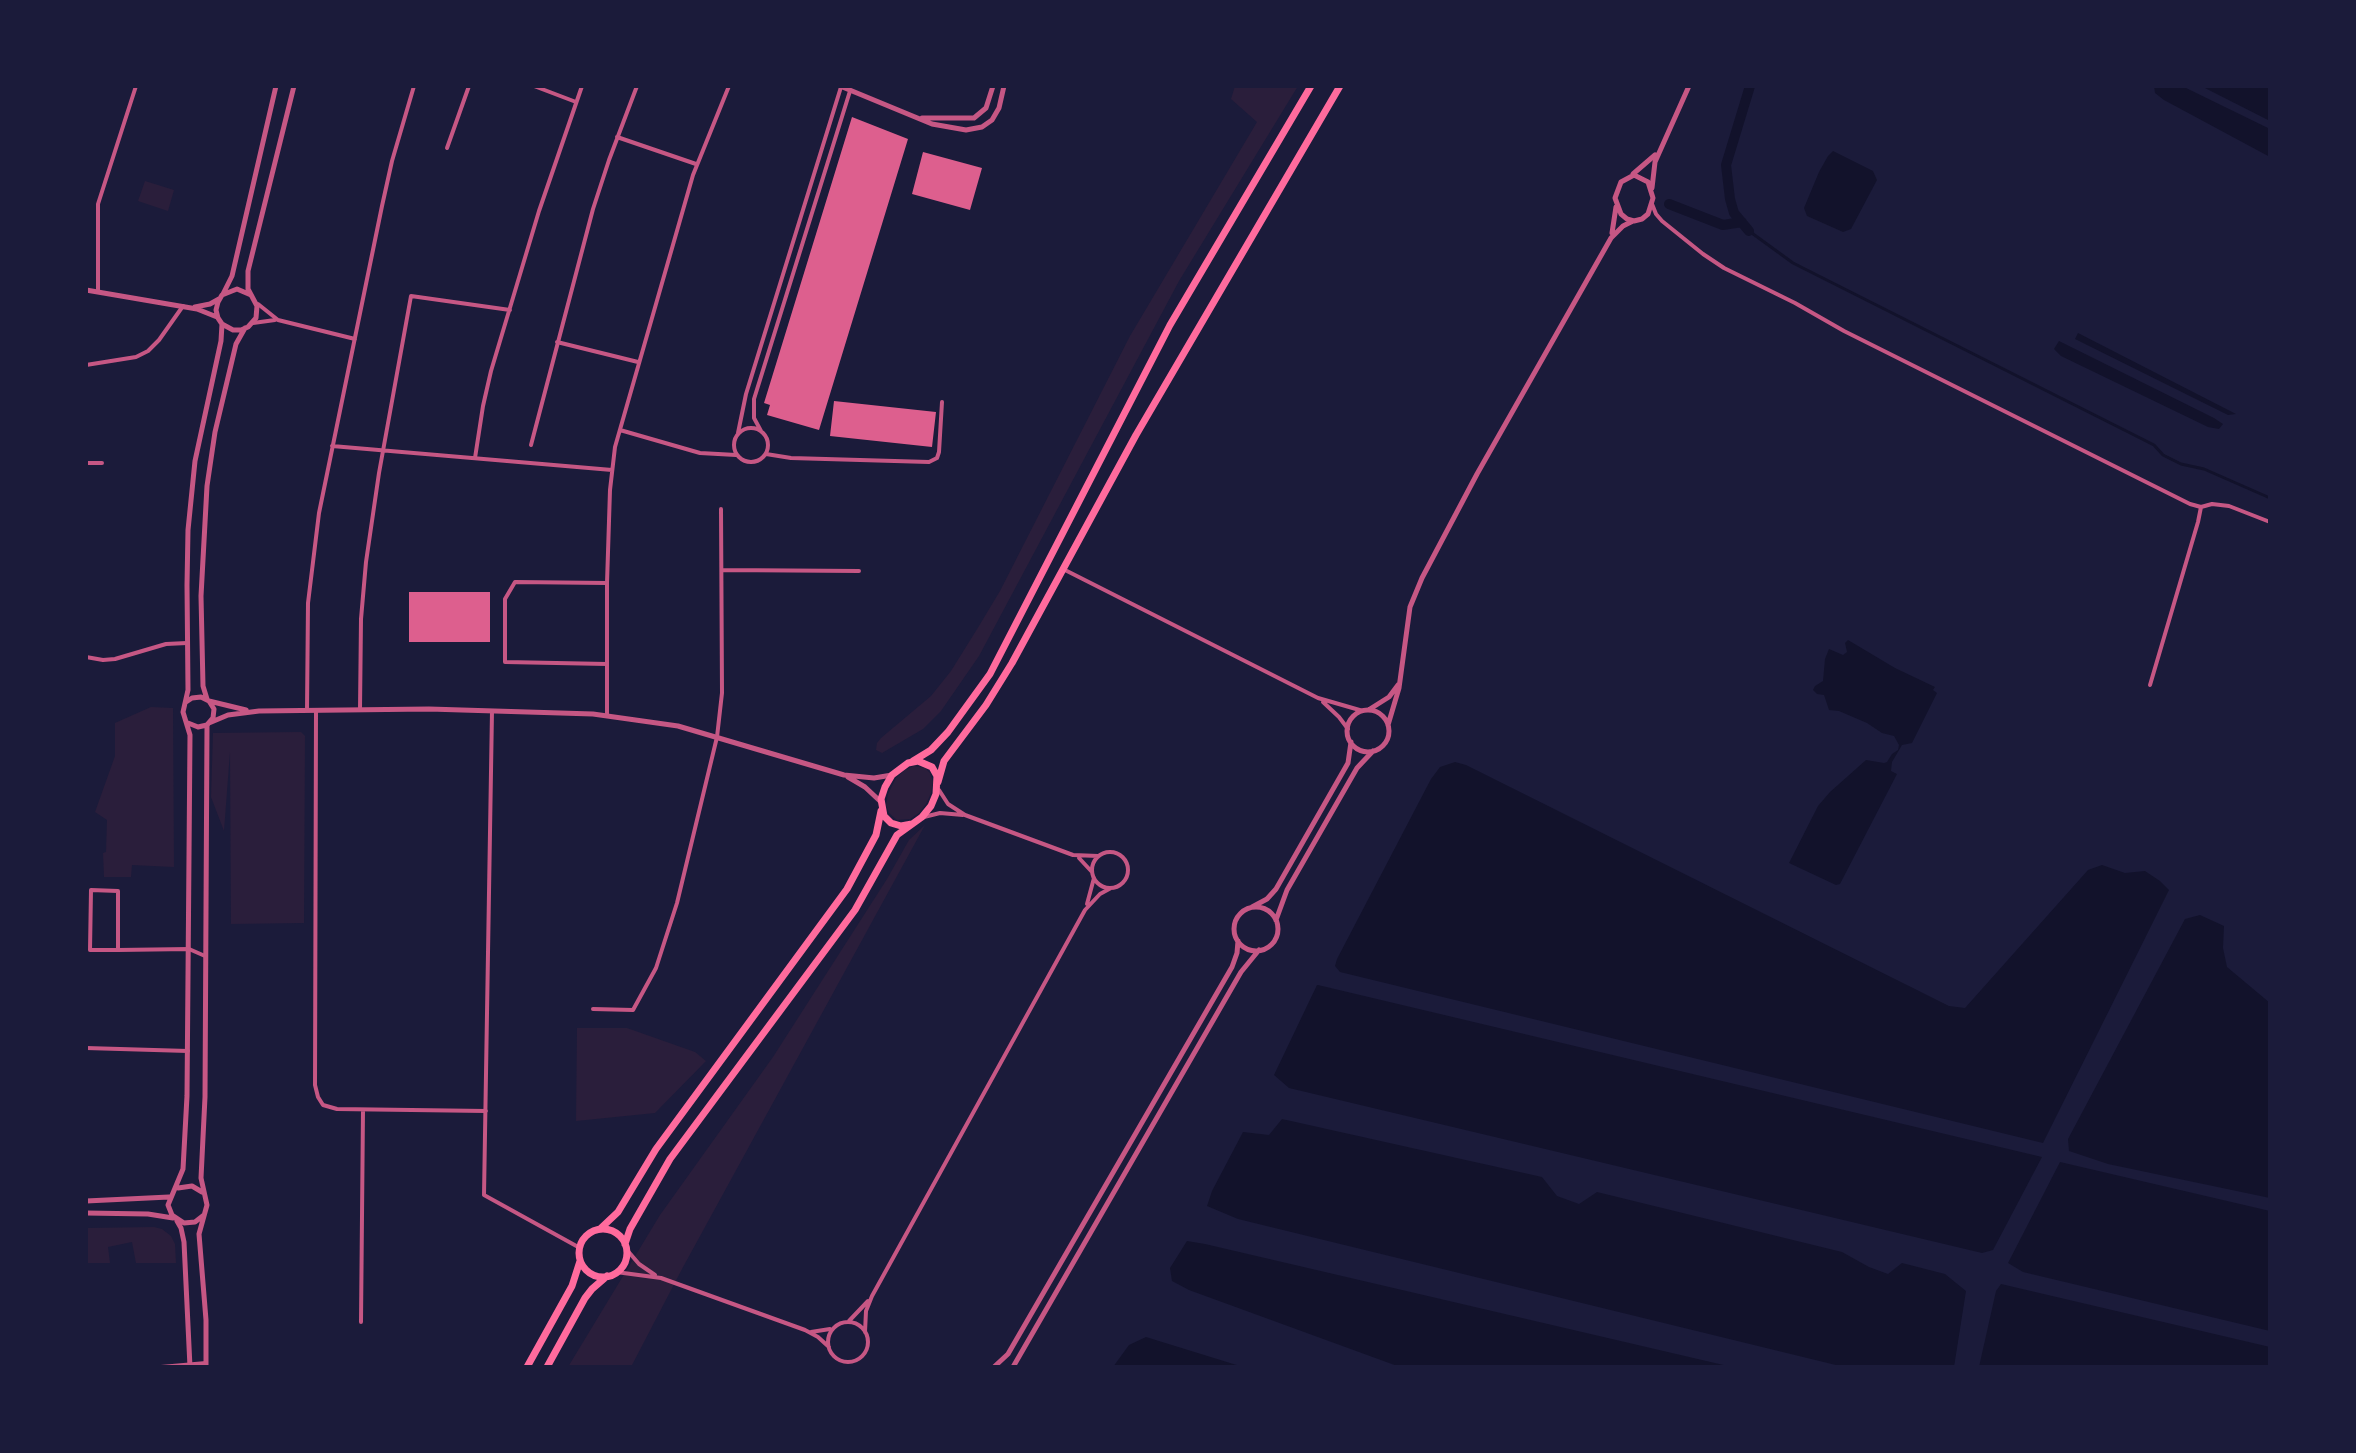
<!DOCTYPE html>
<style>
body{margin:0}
#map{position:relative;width:2356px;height:1453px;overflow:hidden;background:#1b1b3a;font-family:Arial,sans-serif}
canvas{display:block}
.frame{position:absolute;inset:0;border:88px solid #1b1b3a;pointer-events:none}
</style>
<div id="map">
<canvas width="2356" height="1453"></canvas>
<div class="frame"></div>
</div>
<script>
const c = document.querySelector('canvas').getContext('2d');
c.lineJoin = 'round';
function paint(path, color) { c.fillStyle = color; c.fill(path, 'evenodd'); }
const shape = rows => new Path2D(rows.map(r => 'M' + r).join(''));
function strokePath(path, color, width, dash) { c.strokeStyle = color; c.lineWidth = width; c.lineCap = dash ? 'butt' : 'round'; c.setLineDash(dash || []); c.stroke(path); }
paint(shape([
 [1235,86,1298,86,1179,281,979,656,941,711,923,729,882,753,876,750,877,743,881,738,931,696,951,671,979,626,1000,591,1130,336,1257,122,1231,99],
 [145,181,174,190,168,211,138,201],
 [151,707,173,708,174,867,132,865,131,877,104,877,103,853,106,852,107,820,95,812,115,756,115,723],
 [301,732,305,736,304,923,231,924,230,752,224,831,211,797,213,733],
 [914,766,925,768,930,773,933,782,931,793,926,804,919,813,910,819,897,820,889,813,886,805,888,794,896,778,905,770],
 [925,825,682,1269,631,1367,568,1367,660,1215,773,1057,887,879,909,840],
 [577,1028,627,1028,695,1052,706,1061,655,1113,576,1121],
 [154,1227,162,1229,171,1236,175,1244,176,1263,136,1263,132,1242,108,1247,110,1263,86,1263,86,1228]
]), '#2a1e3b');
paint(shape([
 [2154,86,2182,86,2270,129,2270,157,2164,100,2155,93],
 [2201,86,2270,86,2270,121],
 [1833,151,1873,171,1877,180,1851,229,1843,232,1807,216,1804,208,1819,172,1828,156],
 [2078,333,2236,414,2228,415,2075,339],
 [2059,341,2214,418,2223,424,2219,429,2208,427,2061,356,2054,349],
 [1848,640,1895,668,1935,687,1933,690,1937,693,1912,743,1902,745,1892,762,1891,771,1897,774,1840,884,1836,885,1789,863,1818,806,1830,792,1866,760,1884,763,1887,762,1892,754,1898,750,1899,745,1894,736,1882,733,1867,723,1839,711,1829,710,1824,695,1817,694,1813,690,1815,686,1823,681,1825,659,1829,649,1843,655,1847,652,1845,643],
 [1455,762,1466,765,1949,1006,1965,1008,2088,870,2102,865,2125,873,2145,871,2160,881,2169,890,2043,1143,1340,972,1335,966,1337,959,1431,779,1440,767],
 [2200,915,2224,926,2223,948,2227,967,2270,1003,2270,1198,2108,1164,2069,1151,2068,1139,2185,919],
 [1317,985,1318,985,2042,1157,1993,1250,1982,1253,1289,1088,1274,1075],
 [1282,1119,1542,1177,1557,1196,1579,1204,1597,1192,1842,1252,1869,1267,1888,1274,1902,1263,1945,1274,1966,1291,1954,1367,1844,1367,1238,1219,1207,1206,1212,1191,1243,1132,1269,1135],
 [2060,1162,2270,1211,2270,1331,2023,1272,2008,1263],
 [1187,1241,1205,1244,1732,1367,1400,1367,1189,1290,1172,1281,1170,1268],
 [2001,1284,2270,1347,2270,1367,1979,1367,1996,1291],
 [1146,1337,1243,1367,1113,1367,1129,1345]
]), '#12122b');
strokePath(shape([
 [1749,231,1793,263,2154,445,2163,455,2181,464,2204,469,2270,498]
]), '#12122b', 3);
strokePath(shape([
 [1669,204,1723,225,1742,222],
 [1749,231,1734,213,1730,199,1726,165,1750,86]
]), '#12122b', 10);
paint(shape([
 [852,117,908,139,819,430,767,415,770,405,764,403],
 [923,152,982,168,970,210,912,194],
 [834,401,936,412,932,447,830,436],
 [409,592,490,592,490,642,409,642]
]), '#dd5f8e');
strokePath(shape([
 [534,86,576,102],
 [617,137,696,164],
 [447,148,469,86],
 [1652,204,1656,214,1662,221,1703,254,1724,268,1795,303,1844,331,2190,504,2201,507,2212,504,2229,506,2270,522],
 [98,291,98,204,136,86],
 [258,304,278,320,355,339],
 [253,323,275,320],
 [557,342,638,362],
 [86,365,136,357,148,351,159,340,183,306],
 '734 445a17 17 0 1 1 34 0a17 17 0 1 1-34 0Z',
 [620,430,700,453,736,455],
 [761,431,754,418,754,399,850,91],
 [738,433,746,394,841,87],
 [531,445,593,209,609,160,637,86],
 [332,446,612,470],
 [766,454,791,458,929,462,937,458,939,452,942,402],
 [475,458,483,406,491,371,539,211,582,86],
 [86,463,102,463],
 [1063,569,1318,698,1363,711],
 [722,570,859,571],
 [607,583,515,582,505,599,505,662,607,664],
 [86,657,103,660,115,659,166,644,187,643],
 [2150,685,2198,522,2201,507],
 [1323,702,1339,717,1348,729],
 [360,709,361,619,366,562,379,473,411,296,510,310],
 [307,710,308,603,319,513,382,206,392,161,414,86],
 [316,710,315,1085,318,1097,323,1105,337,1109,486,1111],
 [492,711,484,1195,580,1248],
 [607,715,607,583,610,490,615,447,693,175,729,86],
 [939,790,948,804,965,815,1073,855,1098,856],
 [924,817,940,813,963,815],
 '1092 870a18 18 0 1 1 36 0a18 18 0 1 1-36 0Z',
 [1079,858,1092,872],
 [1087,904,1094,878],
 [118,950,118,891,91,890,90,950,118,950,189,949,205,956],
 [593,1009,633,1010,656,968,677,903,717,737,722,693,721,509],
 [86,1048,188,1051],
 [627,1250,639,1264,655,1275],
 [616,1272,661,1278,805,1330,818,1337,829,1347],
 [849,1321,868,1301],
 [361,1322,363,1110],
 '828 1342a20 20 0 1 1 40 0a20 20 0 1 1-40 0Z',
 [811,1332,830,1329],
 [865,1332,866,1311,872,1296,1085,910,1100,894,1111,888],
 [161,1367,206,1363]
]), '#c65784', 4);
strokePath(shape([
 [840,86,932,124,966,130,982,127,992,120,999,108,1004,86],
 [922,118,974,118,986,108,993,86],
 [1633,174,1655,155],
 [1634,175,1648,182,1653,198,1648,214,1642,219,1634,221,1627,219,1621,214,1615,198,1621,182,1634,175],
 [1652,188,1655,162,1689,86],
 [1612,233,1616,207],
 [86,290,197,309,217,317],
 [223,294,232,276,276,86],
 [251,295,237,289,222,295,218,302,216,310,218,318,222,324,233,330,241,330,248,327,256,318,257,306,248,289,248,271,294,86],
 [195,307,210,304,219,299],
 [207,699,203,686,201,596,207,486,215,432,236,344,245,328],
 [209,701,246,710],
 [186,702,192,698,201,697,209,701,214,709,213,718,207,725,198,727,188,723],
 [1370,709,1389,697,1398,685],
 '1347 731a21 21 0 1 1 42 0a21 21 0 1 1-42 0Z',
 [209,723,228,715,259,711,429,709,593,714,678,726,844,775,874,778,892,775],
 [1388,725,1399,688,1410,607,1422,578,1477,474,1611,238,1623,226,1633,221],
 [848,777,865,787,881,802],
 [1252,907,1267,899,1276,889,1348,763,1351,742],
 '1234 929a22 22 0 1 1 44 0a22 22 0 1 1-44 0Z',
 [1276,920,1287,890,1357,768,1373,751],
 [178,1188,192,1186,202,1192],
 [86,1201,169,1197],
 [86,1213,148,1214,173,1218],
 [204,1215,195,1222,184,1223,172,1215,168,1205,183,1169,187,1096,190,735,183,712,188,690,187,585,188,530,195,461,221,341,222,324],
 [177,1221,181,1228,184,1242,190,1367],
 [206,1367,206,1320,199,1234,207,1205,201,1178,205,1097,207,725],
 [994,1367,1008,1354,1232,967,1237,953,1238,941],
 [1013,1367,1241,972,1259,950]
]), '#c65784', 5);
strokePath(shape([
 [913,761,931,750,948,732,990,674,1170,325,1311,86],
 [938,782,944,761,986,705,1012,663,1136,435,1340,86],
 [600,1229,618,1212,656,1149,847,889,876,835,881,811],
 '579 1253a24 24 0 1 1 48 0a24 24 0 1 1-48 0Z',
 [625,1244,630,1229,670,1159,855,910,897,835,922,817,931,806,936,794,937,776,932,767,918,761,908,763,892,775,885,787,881,799,884,816,891,823,901,826,912,824],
 [527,1367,572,1286,580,1261],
 [547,1367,585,1298,592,1289,607,1276]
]), '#ff6b9d', 7);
</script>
